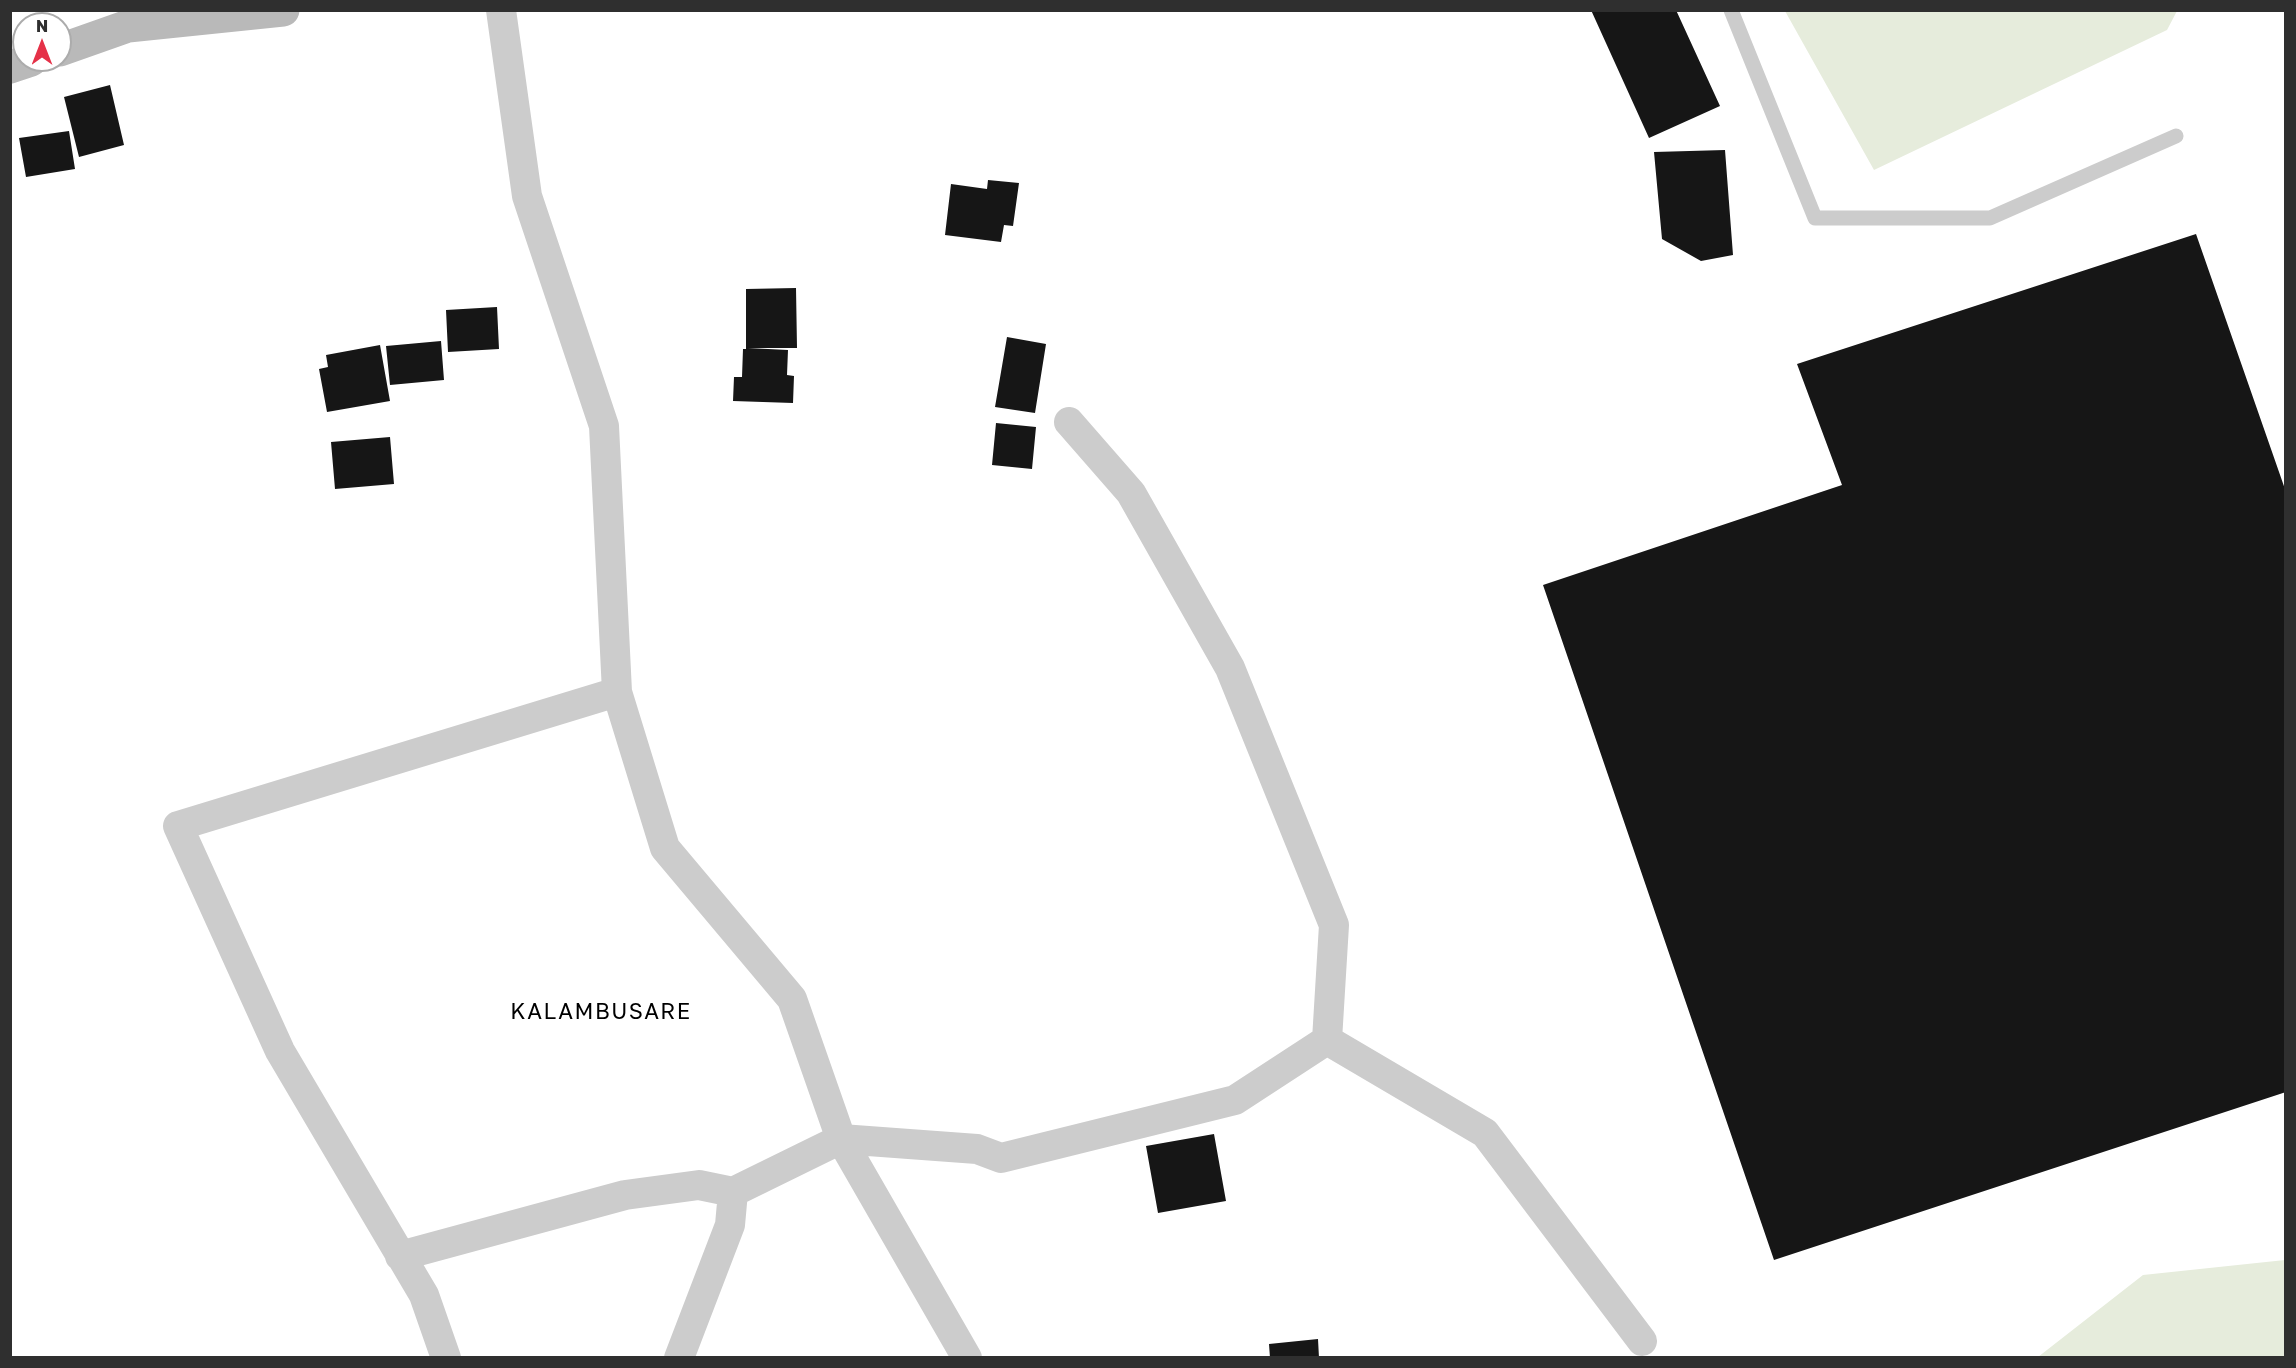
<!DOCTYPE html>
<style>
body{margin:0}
#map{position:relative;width:2296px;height:1368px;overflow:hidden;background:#fff;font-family:"Golos Text",sans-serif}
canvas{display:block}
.frame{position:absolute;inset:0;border:12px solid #2f2f2f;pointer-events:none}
.north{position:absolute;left:12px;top:12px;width:60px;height:60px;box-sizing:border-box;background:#fff;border:2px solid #acacac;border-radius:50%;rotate:0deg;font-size:16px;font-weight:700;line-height:24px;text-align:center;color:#2f2f2f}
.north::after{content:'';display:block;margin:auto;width:21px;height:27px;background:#e53148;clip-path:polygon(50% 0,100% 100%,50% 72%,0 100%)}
</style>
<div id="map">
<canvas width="2296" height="1368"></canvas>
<div class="frame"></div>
<div class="north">N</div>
</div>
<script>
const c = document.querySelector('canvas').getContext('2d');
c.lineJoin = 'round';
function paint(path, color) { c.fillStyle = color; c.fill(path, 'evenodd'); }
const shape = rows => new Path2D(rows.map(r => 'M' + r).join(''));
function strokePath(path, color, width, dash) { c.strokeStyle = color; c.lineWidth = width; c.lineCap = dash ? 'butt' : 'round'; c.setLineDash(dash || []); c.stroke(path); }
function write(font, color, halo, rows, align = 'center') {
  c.font = font + ' "Golos Text",sans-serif'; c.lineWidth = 6; c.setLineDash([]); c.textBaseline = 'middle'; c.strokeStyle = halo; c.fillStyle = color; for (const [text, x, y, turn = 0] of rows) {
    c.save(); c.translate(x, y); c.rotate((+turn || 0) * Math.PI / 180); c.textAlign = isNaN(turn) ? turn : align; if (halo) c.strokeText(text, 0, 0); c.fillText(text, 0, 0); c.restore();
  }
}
paint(shape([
 [1785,11,2177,11,2167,30,1874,170],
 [2285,1260,2285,1357,2038,1357,2143,1275]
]), '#e6ecdc');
paint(shape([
 [1591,10,1676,10,1720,106,1649,138],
 [110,85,124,145,79,157,64,97],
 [69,131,75,169,26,177,19,138],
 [1725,150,1733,255,1701,261,1662,239,1654,152],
 [988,180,1019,183,1013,226,1004,225,1001,242,945,235,951,184,987,189],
 [2196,234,2286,492,2286,1092,1774,1260,1543,585,1842,485,1797,364],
 [796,288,797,348,748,348,788,350,787,375,794,376,793,403,733,401,734,377,742,377,743,349,746,349,746,289],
 [497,307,499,349,448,352,446,310],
 [1007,337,1046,344,1035,413,995,407],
 [441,341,444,380,390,385,386,346],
 [380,345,390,401,327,412,319,369,328,367,326,355],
 [996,423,1036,427,1032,469,992,465],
 [390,437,394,484,335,489,331,442],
 [1214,1134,1226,1201,1158,1213,1146,1146],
 [1318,1339,1319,1358,1270,1358,1269,1344]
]), '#161616');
strokePath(shape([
 [1731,10,1815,218,1990,218,2176,136]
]), '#ccc', 15);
strokePath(shape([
 [501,10,527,196,604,426,617,692,665,848,792,999,841,1139,967,1358],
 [1069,422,1131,493,1230,668,1334,925,1327,1040,1485,1133,1642,1341],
 [400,1256,625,1195,699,1185,733,1192,841,1139,977,1149,1001,1158,1235,1100,1327,1040],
 [446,1358,424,1295,280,1051,178,826,617,692],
 [679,1358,730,1225,733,1192]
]), '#ccc', 30);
strokePath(shape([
 [60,50,128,26,283,10],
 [10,67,31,60]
]), '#b9b9b9', 33);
c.letterSpacing = '1.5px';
write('22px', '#000', '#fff', [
 ["KALAMBUSARE",601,1012]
]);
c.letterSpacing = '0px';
</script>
